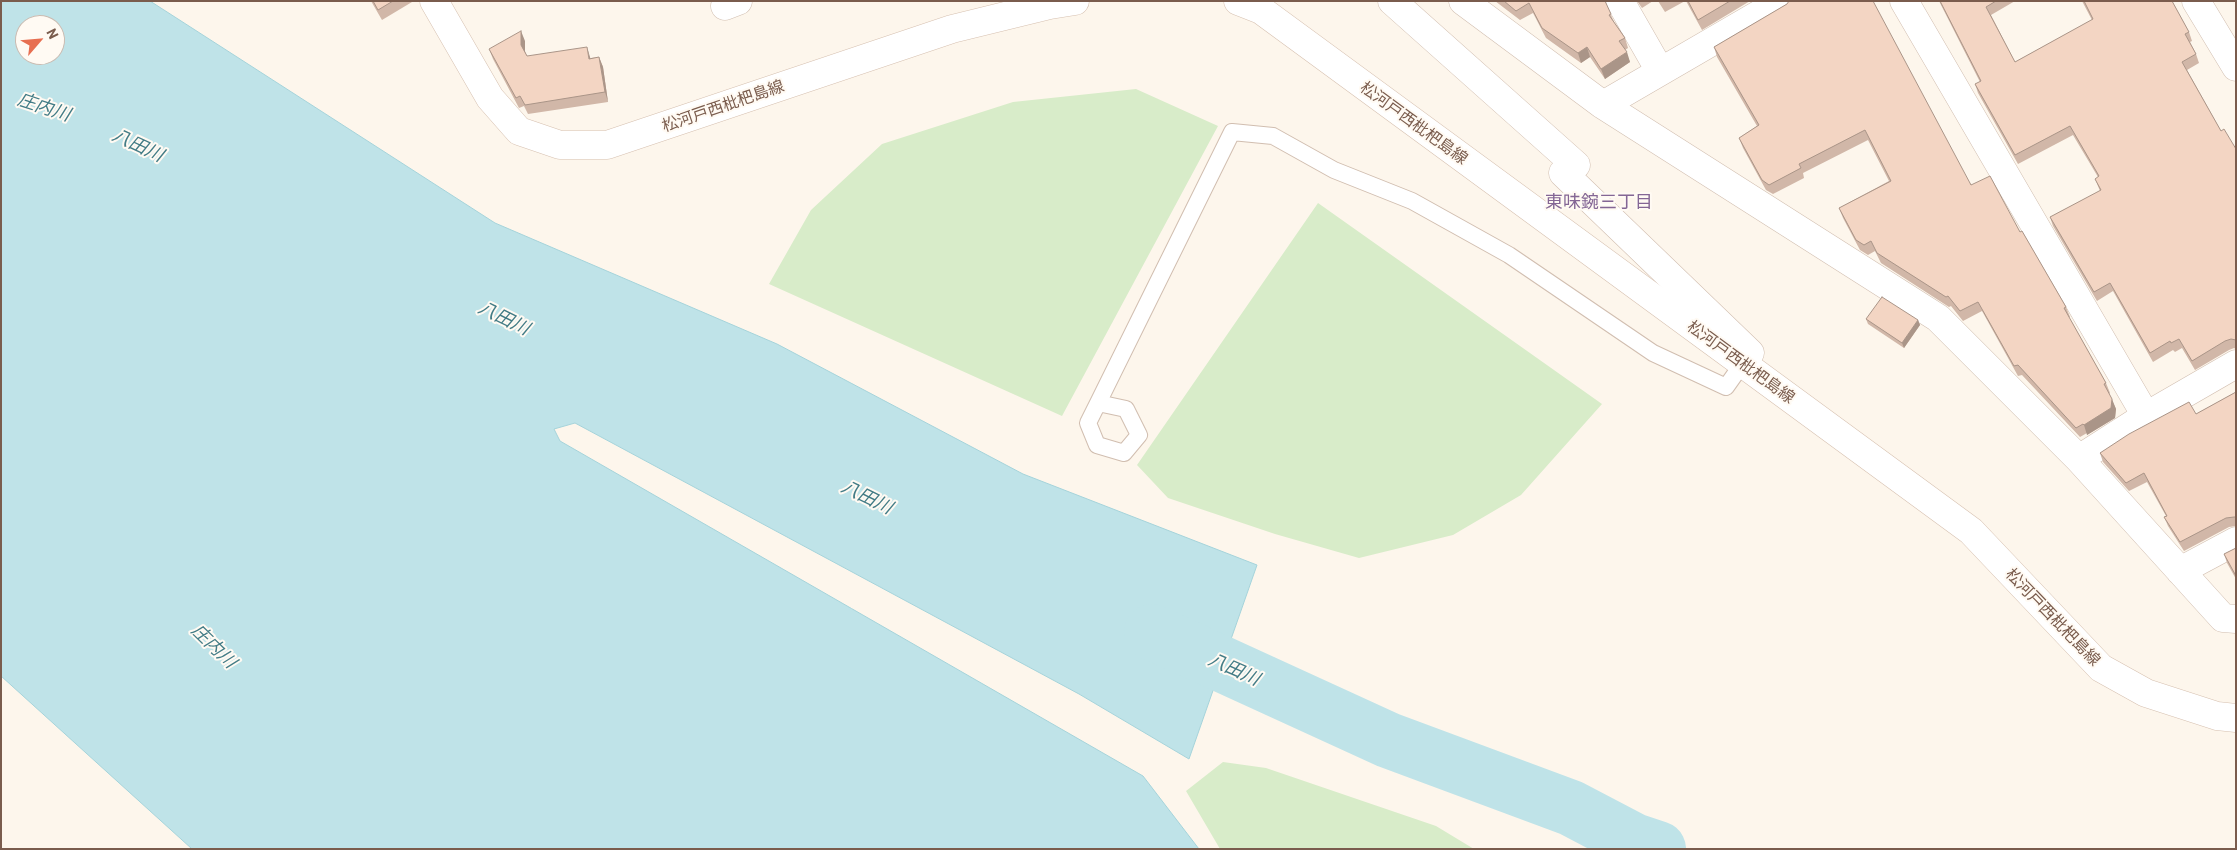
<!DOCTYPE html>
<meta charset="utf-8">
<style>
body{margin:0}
#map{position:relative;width:2237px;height:850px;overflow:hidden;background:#fdf6ec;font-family:Barlow,sans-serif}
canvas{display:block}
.frame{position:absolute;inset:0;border:2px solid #7a5c4d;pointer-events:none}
.north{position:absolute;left:15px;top:15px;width:50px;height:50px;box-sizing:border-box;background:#fffaf3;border:1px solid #cabbb1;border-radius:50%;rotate:63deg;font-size:14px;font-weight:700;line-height:20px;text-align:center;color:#7a5c4d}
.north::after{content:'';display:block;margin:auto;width:18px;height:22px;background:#e76f51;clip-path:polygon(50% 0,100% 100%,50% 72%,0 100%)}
</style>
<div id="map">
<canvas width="2237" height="850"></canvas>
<div class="frame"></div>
<div class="north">N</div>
</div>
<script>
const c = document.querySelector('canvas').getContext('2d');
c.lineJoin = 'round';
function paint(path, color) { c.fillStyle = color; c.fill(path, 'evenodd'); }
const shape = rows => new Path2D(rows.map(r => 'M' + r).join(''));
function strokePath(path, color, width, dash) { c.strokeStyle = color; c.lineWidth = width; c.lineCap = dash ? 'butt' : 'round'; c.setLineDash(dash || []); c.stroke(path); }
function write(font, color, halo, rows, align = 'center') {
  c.font = font + ' Barlow,"Noto Sans JP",sans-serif'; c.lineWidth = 4; c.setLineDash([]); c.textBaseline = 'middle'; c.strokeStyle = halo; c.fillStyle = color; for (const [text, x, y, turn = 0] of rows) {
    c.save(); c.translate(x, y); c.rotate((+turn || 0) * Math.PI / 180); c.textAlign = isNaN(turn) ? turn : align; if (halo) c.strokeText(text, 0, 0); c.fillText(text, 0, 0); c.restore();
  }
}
paint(shape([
 [1136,89,1218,126,1062,416,769,284,811,210,882,144,1013,102],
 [1318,203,1602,404,1521,495,1453,535,1359,558,1275,534,1168,498,1137,465],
 [1223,762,1266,768,1436,826,1474,849,1220,849,1186,791]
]), '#d8ecc9');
const water = shape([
 [1,1,150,1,495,223,777,344,1023,474,1257,565,1189,759,1079,694,575,423,554,429,560,441,1143,776,1199,849,192,849,1,676,1,1],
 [25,25,55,25,55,55,25,55,25,25]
]);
paint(water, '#bfe3e8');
strokePath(water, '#a5d3da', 1);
strokePath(shape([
 [1152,632,1388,740,1571,808,1634,841,1658,849]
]), '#bfe3e8', 56);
const lane = shape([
 [1098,403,1126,409,1139,435,1124,453,1097,445,1088,423,1098,403,1232,132,1273,136,1334,170,1412,201,1509,255,1653,353,1726,387,1743,363]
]);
const street = shape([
 [1392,1,1576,165,1563,173,1750,353,1743,363],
 [1463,1,1603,105,1938,318,2079,459,2223,618,2236,619],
 [1620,1,1660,71],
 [1904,1,2146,416],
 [2196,1,2236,67],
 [725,6,738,1],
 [1603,105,1782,1],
 [2079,459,2146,416,2236,364],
 [2180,571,2236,541]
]);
const secondary = shape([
 [434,1,490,98,519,131,560,145,607,145,952,29,1050,5,1075,1],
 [1238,1,1261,10,1971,531,2101,668,2146,693,2217,716,2236,718]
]);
strokePath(lane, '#d1beb0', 18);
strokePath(street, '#d1beb0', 29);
strokePath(secondary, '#d6c0b0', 29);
strokePath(lane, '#fff', 16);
strokePath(street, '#fff', 28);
strokePath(secondary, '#fff', 28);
paint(shape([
 [371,1,412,1,412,2,382,20],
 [1495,1,1605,1,1614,22,1625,38,1628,48,1625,50,1630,62,1605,79,1590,57,1581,63,1546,38,1533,13,1520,20],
 [1637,1,1653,1,1642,8],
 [1658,1,1685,1,1665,12],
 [1686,1,1750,1,1702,30],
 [1939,1,2015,1,1991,15,2015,62,2092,20,2082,1,2172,1,2189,32,2192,41,2190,42,2196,54,2199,63,2187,70,2221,131,2236,149,2236,349,2234,348,2229,350,2195,370,2182,348,2175,352,2173,350,2153,362,2113,291,2097,301,2053,226,2050,217,2100,191,2095,179,2098,177,2073,135,2018,164,1978,93,1975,84,1980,82],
 [1787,4,2020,232,2066,307,2070,317,2069,317,2106,383,2110,393,2109,394,2116,409,2115,418,2087,435,2087,433,2080,437,2022,375,2018,376,1982,311,1963,321,1951,306,1949,307,1881,263,1875,251,1868,255,1860,250,1843,218,1839,208,1889,181,1868,140,1803,173,1804,178,1773,194,1766,190,1743,148,1739,138,1757,126,1717,57,1714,47],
 [525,41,525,51,527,56,591,58,599,57,603,67,608,102,528,114,524,106,519,108,493,59,489,49],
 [1866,319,1918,320,1920,325,1904,348,1868,324],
 [2236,392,2236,526,2229,527,2184,551,2168,526,2164,517,2166,516,2147,482,2129,491,2103,462,2100,453,2196,414],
 [2236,548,2236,579,2227,563,2224,554]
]), '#d1b7a8');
paint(shape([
 [521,31,525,41,525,55,521,45],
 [587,47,590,57,592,69,589,59],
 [1587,47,1590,57,1581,63,1578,53],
 [1627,52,1630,62,1605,79,1601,69],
 [599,57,603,67,608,102,605,92],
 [1918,320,1920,325,1904,348,1902,343],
 [2112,399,2116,409,2115,418,2087,435,2084,425]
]), '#aa9588');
const building = shape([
 [373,1,393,1,378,10,373,1],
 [1504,1,1605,1,1611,14,1609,15,1625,38,1619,41,1627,52,1601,69,1587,47,1578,53,1542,28,1529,3,1516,11,1504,1],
 [1688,1,1730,1,1698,20,1688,1],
 [1789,1,1873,1,1971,185,1990,176,2020,232,2022,231,2066,307,2064,308,2106,383,2104,384,2112,399,2111,408,2084,425,2083,424,2076,428,2018,365,2014,366,1978,302,1960,311,1948,296,1946,297,1877,253,1871,241,1864,245,1856,240,1839,208,1891,181,1865,130,1799,164,1801,168,1769,185,1762,180,1739,138,1759,125,1714,47,1787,4,1789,1],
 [1940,1,1996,1,1986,7,2015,62,2093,19,2084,1,2172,1,2189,32,2185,34,2196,54,2182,62,2221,131,2224,129,2236,149,2236,340,2231,339,2225,341,2192,361,2179,339,2171,343,2170,341,2150,353,2110,283,2094,292,2050,217,2101,190,2095,179,2099,176,2070,126,2015,155,1975,84,1981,81,1940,1],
 [521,31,521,45,527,56,587,47,589,59,599,57,605,92,525,105,520,96,516,98,489,49,521,31],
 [1882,297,1918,320,1902,343,1866,319,1882,297],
 [2236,392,2236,517,2234,517,2226,518,2180,542,2164,517,2167,516,2144,473,2126,483,2100,453,2129,434,2189,402,2196,414,2236,392],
 [2236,548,2236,576,2224,554,2236,548]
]);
paint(building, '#f3d5c3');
strokePath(building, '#aa9588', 1);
write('16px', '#7a5c4d', '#fffaf3', [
 ["松河戸西枇杷島線",723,106,-19],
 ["松河戸西枇杷島線",1414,123,36],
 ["松河戸西枇杷島線",1741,362,36],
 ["松河戸西枇杷島線",2053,617,46]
]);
write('italic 18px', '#437c86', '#fffaf3', [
 ["庄内川",44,107,18],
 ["八田川",138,145,25],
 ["八田川",504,318,26],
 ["八田川",867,497,26],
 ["庄内川",214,646,44],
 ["八田川",1234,669,24]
]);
write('18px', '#846695', '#fffaf3', [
 ["東味鋺三丁目",1599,202]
]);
</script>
